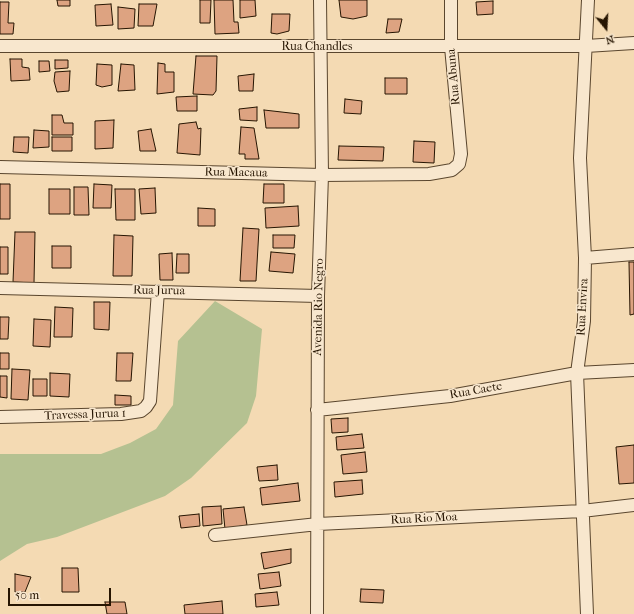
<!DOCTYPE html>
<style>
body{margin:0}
#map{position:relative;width:634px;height:614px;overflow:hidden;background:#f4dab3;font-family:"IM FELL French Canon",serif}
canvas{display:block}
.north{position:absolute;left:586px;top:8px;width:40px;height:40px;-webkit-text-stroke:3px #f8e7ce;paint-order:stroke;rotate:162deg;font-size:11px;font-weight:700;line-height:16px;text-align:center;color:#261502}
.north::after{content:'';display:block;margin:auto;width:14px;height:18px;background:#261502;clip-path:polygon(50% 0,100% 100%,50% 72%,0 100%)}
.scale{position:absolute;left:8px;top:588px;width:103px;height:18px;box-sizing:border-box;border:2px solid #261502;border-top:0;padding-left:5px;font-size:12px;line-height:14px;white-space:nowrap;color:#261502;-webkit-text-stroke:3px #f8e7ce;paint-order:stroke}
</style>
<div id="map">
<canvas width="634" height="614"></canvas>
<div class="north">N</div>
<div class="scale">50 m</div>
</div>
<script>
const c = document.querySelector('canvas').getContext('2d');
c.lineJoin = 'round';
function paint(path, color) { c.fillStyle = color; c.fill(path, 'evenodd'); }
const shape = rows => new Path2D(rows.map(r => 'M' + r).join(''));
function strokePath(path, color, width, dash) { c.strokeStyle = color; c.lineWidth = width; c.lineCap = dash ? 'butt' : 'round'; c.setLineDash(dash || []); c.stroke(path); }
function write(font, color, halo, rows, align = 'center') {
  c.font = font + ' "IM FELL French Canon",serif'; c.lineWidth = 3; c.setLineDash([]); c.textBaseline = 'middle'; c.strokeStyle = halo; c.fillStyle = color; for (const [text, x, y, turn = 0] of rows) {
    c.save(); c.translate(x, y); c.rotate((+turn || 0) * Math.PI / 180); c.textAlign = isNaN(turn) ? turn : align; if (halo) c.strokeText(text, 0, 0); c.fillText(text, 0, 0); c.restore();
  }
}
paint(shape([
 [215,301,262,329,256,396,247,423,191,478,165,496,57,537,27,544,0,561,0,454,101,454,130,443,156,429,173,405,178,341]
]), '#b5c191');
const building = shape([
 [57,0,70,0,70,6,58,6,57,0],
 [200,0,211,0,210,23,200,23,200,0],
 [214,0,233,0,234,22,238,22,239,33,215,34,214,0],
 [240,0,255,0,256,16,240,18,240,0],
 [339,0,367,0,367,16,353,19,341,17,339,0],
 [493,1,493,14,477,15,476,2,493,1],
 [0,2,9,2,8,23,14,23,13,34,0,34,0,2],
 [111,4,113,25,96,26,95,5,111,4],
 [139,4,157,4,153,26,138,26,139,4],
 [118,7,135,9,134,28,118,29,118,7],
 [272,14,290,14,289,31,277,34,271,33,272,14],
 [388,19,402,19,399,32,386,33,388,19],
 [196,56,217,56,216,91,213,95,193,94,196,56],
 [10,59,22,59,22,67,29,68,30,80,11,81,10,59],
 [55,60,68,60,68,68,55,69,55,60],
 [39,61,49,61,50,71,39,72,39,61],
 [158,63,165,64,165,72,174,72,174,92,157,94,158,63],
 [97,64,112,65,112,85,102,87,96,85,97,64],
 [121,64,134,65,135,90,118,91,121,64],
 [70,71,69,91,57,92,54,81,55,72,70,71],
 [254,74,253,91,239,91,238,76,254,74],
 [385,78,407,78,407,94,385,94,385,78],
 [197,96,197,111,177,111,176,97,197,96],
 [345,99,362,101,361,114,344,113,345,99],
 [257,107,257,121,240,120,239,109,257,107],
 [264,110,299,114,299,128,266,128,264,110],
 [52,115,62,115,64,123,73,123,73,135,52,135,52,115],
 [114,120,113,148,95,149,95,121,114,120],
 [196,122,198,129,201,128,200,155,177,153,179,124,196,122],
 [241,127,254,128,259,159,245,159,245,154,239,154,241,127],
 [151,129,156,151,140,151,138,131,151,129],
 [34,130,49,131,49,147,33,148,34,130],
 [14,137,29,137,28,153,13,152,14,137],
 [52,137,72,137,72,151,52,151,52,137],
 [414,141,435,142,434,163,413,162,414,141],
 [339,146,384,147,383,161,338,160,339,146],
 [0,184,10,184,10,219,0,219,0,184],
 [94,184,112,185,111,208,93,208,94,184],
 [264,184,284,184,284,203,263,203,264,184],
 [74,187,88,187,89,215,74,215,74,187],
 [155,188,156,213,141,214,139,189,155,188],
 [49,189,70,189,70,214,49,214,49,189],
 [115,189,135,189,135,220,116,220,115,189],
 [298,206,299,226,266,228,265,208,298,206],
 [198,208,215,209,215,226,198,226,198,208],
 [243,228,259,229,256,281,240,281,243,228],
 [15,232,35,232,34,283,13,282,15,232],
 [114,235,133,236,132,276,113,276,114,235],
 [273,235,295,235,294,248,273,248,273,235],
 [52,246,71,246,71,268,52,268,52,246],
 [0,247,8,247,8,274,0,274,0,247],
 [271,252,295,254,293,273,269,271,271,252],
 [172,253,173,280,160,280,159,254,172,253],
 [177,254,189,254,189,273,176,273,177,254],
 [629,262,634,262,634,314,630,315,629,262],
 [94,302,110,302,109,330,94,329,94,302],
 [55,307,73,308,72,337,54,337,55,307],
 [0,317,9,317,8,339,0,339,0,317],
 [34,319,51,320,50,347,33,346,34,319],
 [0,353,9,353,9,369,0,369,0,353],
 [117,353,133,353,131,381,116,381,117,353],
 [12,369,30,370,28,400,11,399,12,369],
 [50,373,70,374,69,397,50,396,50,373],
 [0,376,7,376,7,398,0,397,0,376],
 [33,379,47,379,47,396,33,396,33,379],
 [115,395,131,396,131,405,115,405,115,395],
 [348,418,348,432,332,433,331,419,348,418],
 [362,434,364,448,337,450,336,437,362,434],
 [634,445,634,483,619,484,616,447,634,445],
 [365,452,367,472,343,474,341,455,365,452],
 [277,465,278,480,259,481,257,467,277,465],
 [362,480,363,494,335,497,334,482,362,480],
 [298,483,300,501,262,505,260,488,298,483],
 [221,506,222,524,203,526,202,507,221,506],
 [244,507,247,525,225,529,223,509,244,507],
 [199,514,200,526,181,528,179,516,199,514],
 [291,549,291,563,264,569,261,553,291,549],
 [62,568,78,568,79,592,62,592,62,568],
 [279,572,281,586,260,589,258,574,279,572],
 [15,574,31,577,25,592,15,592,15,574],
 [361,589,384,590,383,603,360,602,361,589],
 [277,592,279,605,256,607,255,594,277,592],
 [222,601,223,614,185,614,184,605,222,601],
 [105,602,125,602,127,614,107,614,105,602]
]);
paint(building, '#dda381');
strokePath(building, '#261502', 1);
const street = shape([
 [0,46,586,46,634,43],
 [0,167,322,175,429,174,452,170,459,164,461,154,451,47,451,0],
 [585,258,634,254],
 [0,288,318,296],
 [317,410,450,396,577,373,634,370],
 [0,417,121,414,141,411,146,407,150,401,158,291],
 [215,535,318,524,582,511,634,505],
 [317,614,318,296,322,175,320,0],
 [587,614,577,373,584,321,585,258,580,158,588,0]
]);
strokePath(street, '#5a462e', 14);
strokePath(street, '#f8e7ce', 12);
write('12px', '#261502', '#f8e7ce', [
 ["Rua Chandles",317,47],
 ["Rua Abuna",454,77,-95],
 ["Rua Macaua",236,173,1],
 ["Rua Jurua",159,291,1],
 ["Avenida Rio Negro",319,307,-89],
 ["Rua Envira",583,307,-87],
 ["Rua Caete",476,391,-10],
 ["Travessa Jurua 1",85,415,-2],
 ["Rua Rio Moa",424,519,-3]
]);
</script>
